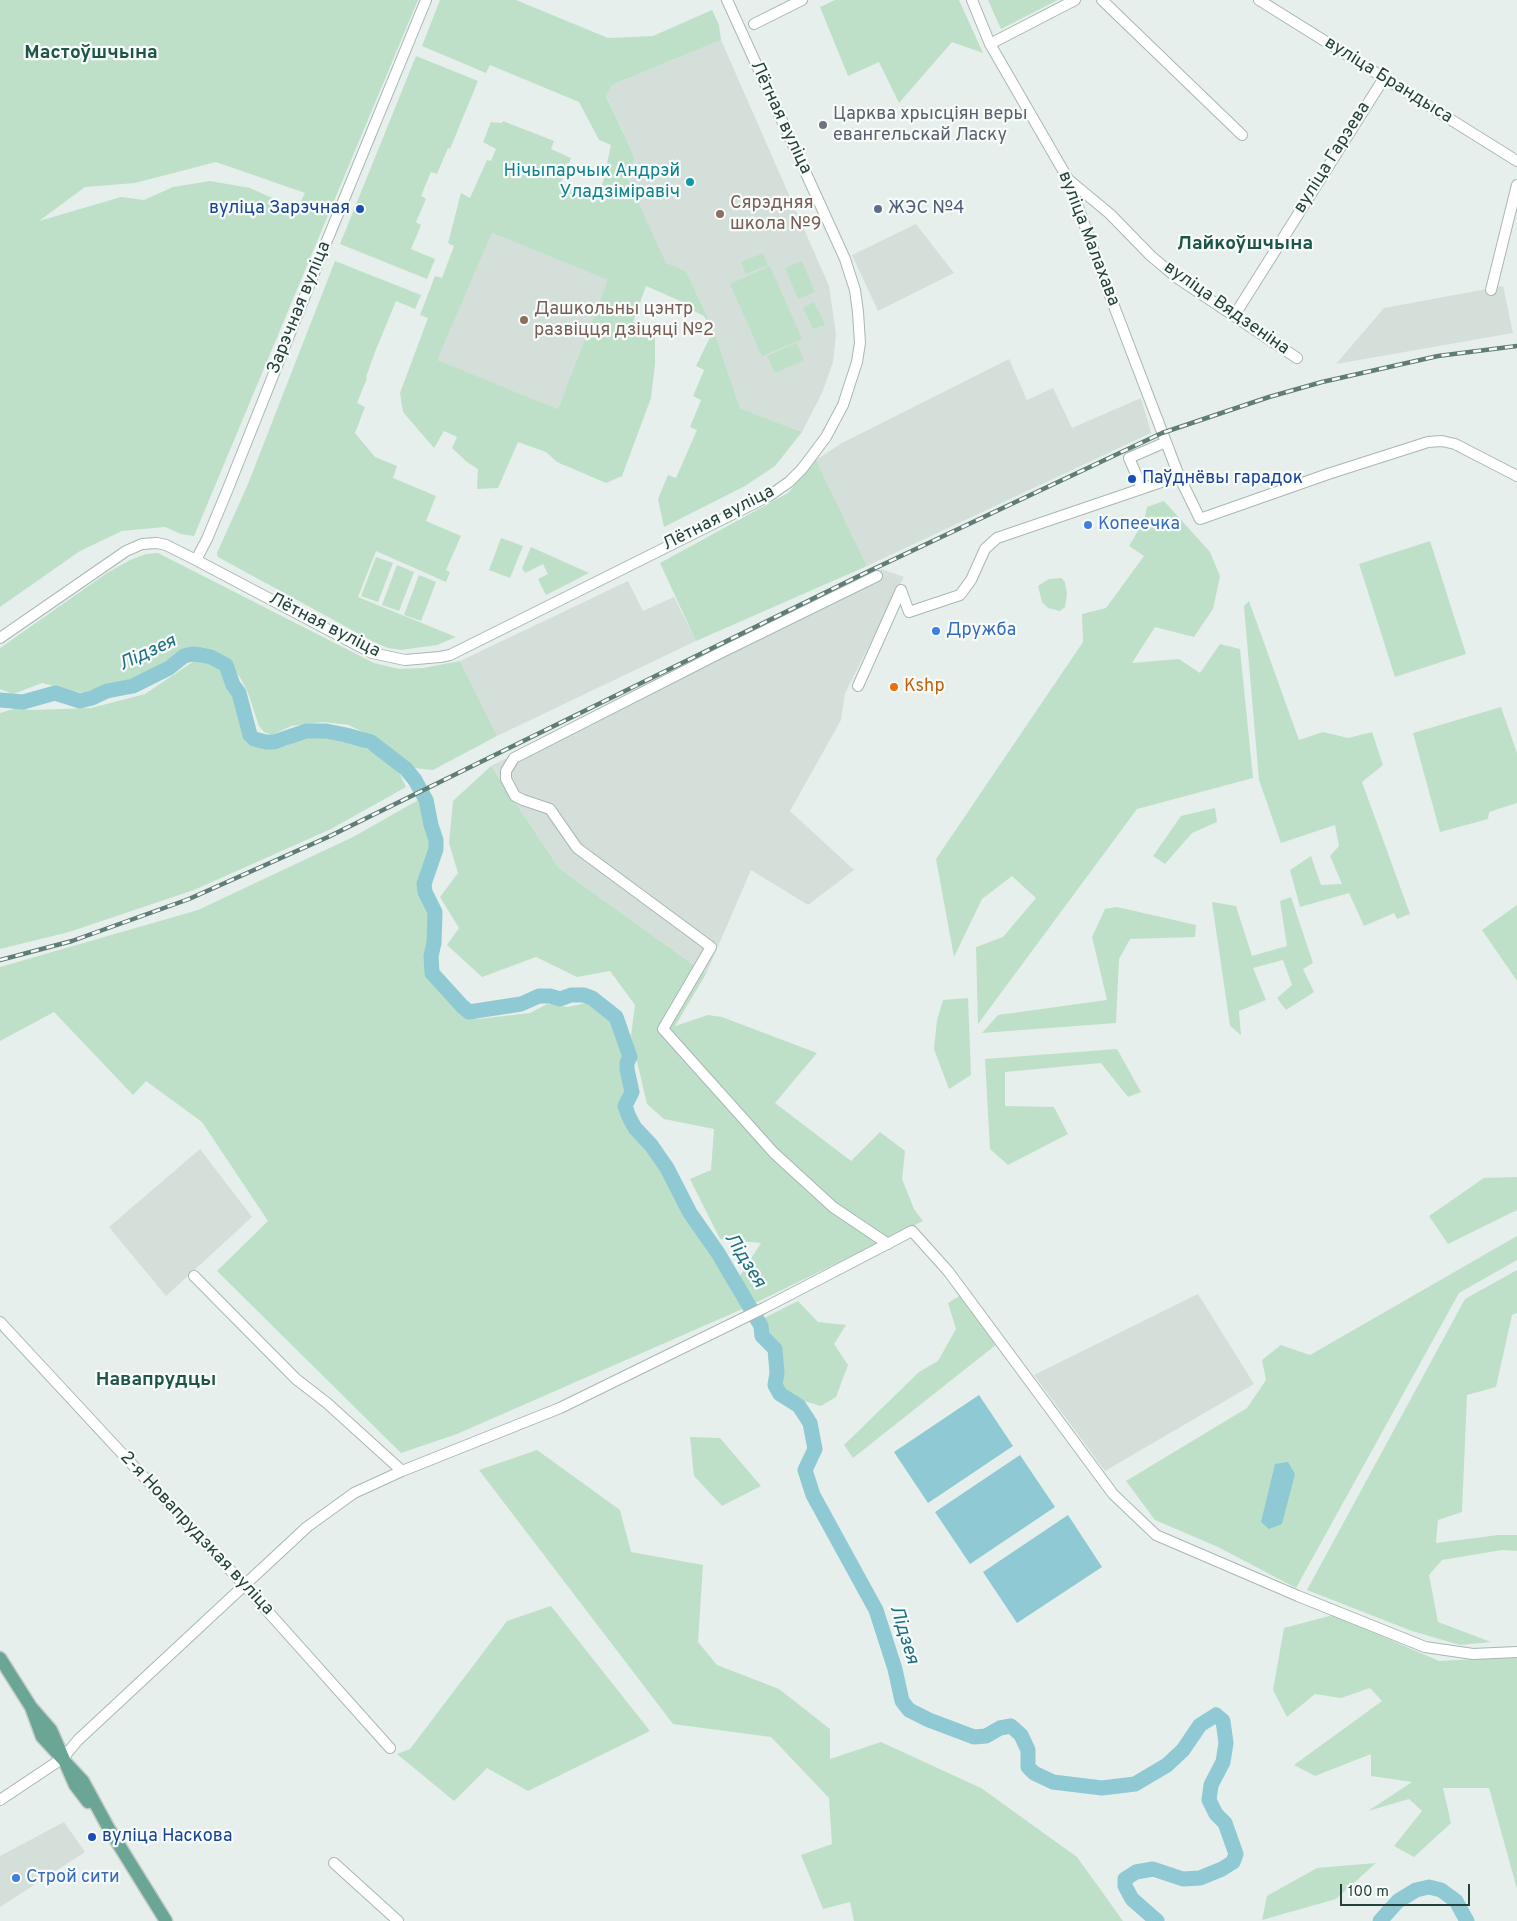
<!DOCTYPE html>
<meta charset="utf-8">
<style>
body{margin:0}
#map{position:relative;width:1517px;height:1921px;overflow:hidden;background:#e6efeb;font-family:Overpass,sans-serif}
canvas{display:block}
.scale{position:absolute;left:1340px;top:1884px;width:130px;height:22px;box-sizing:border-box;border:2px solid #24423a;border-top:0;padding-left:6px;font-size:15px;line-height:18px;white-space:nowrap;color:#24423a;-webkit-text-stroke:4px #f7fbf9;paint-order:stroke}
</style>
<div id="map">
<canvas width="1517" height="1921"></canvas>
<div class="scale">100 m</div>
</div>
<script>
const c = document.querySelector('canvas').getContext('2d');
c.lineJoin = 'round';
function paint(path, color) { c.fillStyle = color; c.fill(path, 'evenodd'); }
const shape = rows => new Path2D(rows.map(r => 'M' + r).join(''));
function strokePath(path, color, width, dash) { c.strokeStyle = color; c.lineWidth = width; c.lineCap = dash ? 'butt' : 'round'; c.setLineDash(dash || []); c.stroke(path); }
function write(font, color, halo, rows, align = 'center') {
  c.font = font + ' Overpass,sans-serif'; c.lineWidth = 4.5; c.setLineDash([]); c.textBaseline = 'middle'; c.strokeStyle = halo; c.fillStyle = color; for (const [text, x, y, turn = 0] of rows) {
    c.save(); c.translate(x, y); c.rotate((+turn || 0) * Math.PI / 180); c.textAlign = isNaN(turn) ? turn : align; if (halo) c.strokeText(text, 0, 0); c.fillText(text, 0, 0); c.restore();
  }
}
paint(shape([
 [721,40,829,286,836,334,833,362,822,393,802,432,740,408,714,331,686,271,666,264,626,178,635,158,606,95,612,85],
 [916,224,954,273,878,311,852,255],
 [492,233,609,280,558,409,436,360],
 [1503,286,1513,333,1336,364,1384,308],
 [1009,359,1027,400,1053,388,1072,428,1141,398,1151,433,867,566,816,460,842,443],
 [881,569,904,577,845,693,841,720,790,811,854,870,808,905,751,870,706,974,559,868,491,766],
 [628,581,643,611,674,597,696,641,497,736,460,661],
 [200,1149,252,1217,166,1296,109,1227],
 [1198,1294,1254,1384,1105,1471,1034,1375],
 [64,1822,85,1852,0,1907,0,1856]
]), '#d4dfda');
paint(shape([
 [0,0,418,0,194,536,181,534,165,527,122,531,80,551,0,607],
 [216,162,305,193,297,209,250,188,210,181,173,187,144,200,121,197,39,221,85,187,135,183],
 [440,0,516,0,608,38,653,36,712,10,719,25,721,40,612,85,606,96,635,158,627,178,666,263,686,271,714,331,740,408,802,432,775,466,745,486,664,527,658,499,668,475,676,478,697,430,690,427,701,400,693,396,704,370,696,366,713,331,704,316,686,307,687,304,646,286,633,322,655,332,655,364,651,398,622,476,606,483,557,462,546,452,518,442,498,488,477,489,478,469,467,462,452,448,457,437,444,431,434,448,403,412,400,393,428,318,420,315,435,276,442,278,454,246,448,243,461,193,470,198,487,160,491,161,496,149,483,142,491,122,502,123,503,121,554,141,551,149,571,158,561,183,597,197,603,182,611,145,599,140,579,102,490,65,486,73,422,46],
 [492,233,608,280,558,409,437,360],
 [835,0,959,0,983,53,952,42,899,103,879,62,848,76,820,7],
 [988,0,1058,0,1001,29],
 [416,56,478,81,450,149,448,148,437,174,431,172,421,196,426,199,416,222,421,225,411,249,435,259,427,279,340,244],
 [763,253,768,265,746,274,741,262],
 [335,261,421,295,415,309,396,301,375,352,366,377,367,378,357,403,365,407,355,433,375,457,397,466,393,478,436,496,426,521,461,536,446,570,450,572,446,582,376,551,358,597,456,637,437,645,401,650,388,648,374,642,218,557,217,553,248,484],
 [802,261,815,292,798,299,785,268],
 [770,266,802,339,762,356,730,284],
 [814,302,825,325,813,329,803,308],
 [796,343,804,360,775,373,767,356],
 [816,460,867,566,696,641,660,563,788,493],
 [1164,501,1210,552,1220,576,1213,609,1194,637,1155,627,1132,663,1179,659,1200,673,1220,644,1240,649,1253,778,1137,809,978,1024,976,947,1003,937,1036,898,1012,876,982,899,954,957,936,859,1083,642,1082,614,1106,608,1144,556,1129,546,1144,521,1147,507],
 [501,538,523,546,510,578,489,570],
 [1430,541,1466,654,1395,677,1359,564],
 [531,547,589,573,546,595,538,579,548,574,543,564,525,573,522,568],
 [158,553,374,663,399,669,423,668,460,661,497,736,433,770,414,768,378,740,349,725,323,722,291,726,272,735,264,732,259,726,248,693,241,679,230,663,219,654,197,648,180,653,138,677,83,693,42,683,13,694,0,689,0,648,107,573,130,560,146,554],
 [376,557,393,563,378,602,361,596],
 [397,565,414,572,399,611,382,605],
 [419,575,436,582,421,621,404,615],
 [1061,578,1065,582,1067,594,1065,607,1060,611,1048,608,1042,602,1038,586,1049,579],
 [1249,601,1299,740,1323,732,1348,738,1372,732,1383,765,1362,782,1410,914,1397,919,1394,913,1364,926,1349,893,1300,907,1290,870,1311,856,1321,885,1342,884,1330,856,1339,846,1335,825,1281,843,1259,780,1244,606],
 [197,659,214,663,221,669,231,685,239,715,250,739,273,747,287,746,298,740,323,735,345,739,373,752,399,772,406,787,331,829,194,890,69,932,0,949,0,713,17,708,31,710,91,708,145,694],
 [1501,707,1517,753,1517,803,1489,812,1488,819,1440,832,1413,733],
 [491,766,559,868,706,974,675,1026,708,1015,722,1017,817,1053,775,1103,851,1161,880,1132,905,1151,902,1179,914,1209,923,1221,747,1307,457,1434,401,1453,217,1271,268,1221,202,1122,146,1081,133,1095,54,1012,0,1041,0,967,198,910,353,837,420,799,433,840,425,867,424,886,433,910,434,933,429,960,429,973,468,1018,479,1019,530,1013,547,1004,568,1007,586,1003,619,1025,627,1052,624,1074,631,1089,624,1105,626,1117,631,1128,650,1148,688,1216,735,1283,761,1243,720,1239,690,1179,711,1170,714,1129,664,1119,647,1104,631,1036,635,1005,610,971,577,977,536,957,482,977,447,945,459,928,440,897,458,873,449,843,453,801],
 [1215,808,1217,822,1192,833,1165,864,1153,856,1181,816],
 [1291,897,1313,963,1303,969,1314,992,1286,1010,1277,998,1292,985,1283,960,1253,968,1266,1000,1239,1011,1241,1035,1230,1026,1212,902,1236,906,1252,956,1287,946,1280,901],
 [1517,905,1517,981,1482,930],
 [1117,907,1196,925,1195,937,1130,939,1119,959,1116,1023,982,1033,998,1015,1107,1000,1092,937,1105,909],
 [968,998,971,1075,949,1089,934,1049,937,1020,943,1000],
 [1117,1049,1141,1092,1128,1097,1101,1063,1005,1072,1005,1106,1054,1107,1068,1134,1008,1165,990,1149,985,1059],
 [1517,1177,1517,1210,1448,1244,1429,1216,1484,1178],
 [1517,1236,1517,1260,1459,1293,1296,1588,1218,1547,1155,1520,1126,1481,1247,1408,1266,1380,1262,1360,1281,1345,1310,1355],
 [1517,1270,1517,1313,1512,1315,1496,1387,1467,1395,1462,1512,1438,1520,1436,1543,1498,1535,1517,1535,1517,1551,1502,1550,1442,1560,1429,1575,1438,1622,1491,1642,1460,1645,1412,1631,1307,1590,1465,1299],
 [961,1295,997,1344,853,1458,844,1445,919,1372,938,1361,956,1329,948,1303],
 [798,1301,818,1322,846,1325,834,1344,848,1365,836,1397,821,1406,780,1394,775,1385,777,1373,775,1349,762,1336,761,1326,758,1321],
 [690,1437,720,1438,761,1486,722,1506,694,1476],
 [537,1450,620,1510,631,1552,703,1565,698,1642,717,1665,779,1689,830,1729,830,1759,881,1742,981,1788,1077,1857,1123,1921,854,1921,850,1902,823,1909,801,1855,832,1844,829,1798,771,1737,673,1724,479,1470],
 [551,1606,650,1731,528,1791,487,1768,454,1801,397,1754,410,1749,507,1621],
 [1333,1615,1439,1661,1517,1657,1517,1889,1489,1788,1443,1788,1451,1823,1414,1857,1394,1846,1422,1811,1409,1799,1368,1811,1412,1782,1371,1776,1371,1754,1315,1776,1294,1765,1382,1701,1370,1688,1341,1698,1315,1694,1287,1717,1273,1690,1284,1628],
 [1376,1863,1336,1899,1262,1920,1267,1896,1317,1868]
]), '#bfe0c8');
paint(shape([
 [979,1395,1013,1446,928,1503,894,1452],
 [1020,1455,1055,1507,970,1564,935,1512],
 [1288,1462,1295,1474,1282,1524,1269,1529,1261,1522,1275,1464],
 [1068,1515,1102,1567,1017,1623,983,1572]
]), '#8ec9d4');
strokePath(shape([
 [0,700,23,702,55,693,80,701,92,698,107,691,133,686,169,668,184,656,192,654,201,655,211,657,226,665,233,685,239,693,250,735,254,739,266,742,274,742,306,731,326,731,346,735,371,742,406,769,415,780,426,800,431,825,436,840,436,849,424,884,425,892,435,912,434,943,431,956,432,973,462,1006,469,1012,521,1004,539,996,550,996,560,999,571,995,584,995,592,998,616,1017,630,1057,627,1063,627,1069,632,1092,625,1106,629,1117,635,1128,651,1145,667,1168,690,1213,718,1253,761,1326,762,1336,775,1349,777,1373,775,1385,780,1394,799,1406,810,1423,815,1449,805,1470,813,1495,876,1610,895,1669,902,1701,909,1710,929,1720,974,1737,986,1736,1000,1728,1011,1726,1021,1735,1028,1750,1028,1767,1034,1773,1053,1782,1102,1788,1135,1784,1167,1765,1183,1750,1200,1725,1216,1715,1223,1721,1226,1743,1223,1762,1211,1785,1209,1800,1216,1814,1225,1823,1236,1854,1233,1862,1222,1869,1200,1878,1183,1879,1153,1869,1136,1872,1125,1879,1125,1886,1132,1899,1157,1921],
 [1380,1921,1398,1901,1416,1890,1429,1887,1441,1890,1456,1901,1467,1921]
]), '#8ec9d4', 15);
const minor = shape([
 [972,0,990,44,1068,179,1109,293,1179,476,1200,519,1328,474,1428,442,1442,441,1455,444,1517,476],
 [1102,0,1242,135],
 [1259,0,1517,161],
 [754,24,802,0],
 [990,44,1075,0],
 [1069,180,1110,214,1151,256,1176,277,1297,358],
 [1491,290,1517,185],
 [1234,316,1384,78],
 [1142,488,1129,458,1166,442],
 [196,560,207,539,227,491,326,243,426,0],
 [877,576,716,655,514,758,506,771,506,779,515,796,523,800,550,809,577,848,711,947,663,1029,774,1153,833,1207,888,1244],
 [901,590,909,612,960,595,971,580,985,549,997,538,1179,476],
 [0,638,126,551,142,544,157,543,166,545,196,560,372,653,405,660,440,657,450,655,769,496,789,482,802,469,826,437,843,405,857,362,860,343,858,312,855,290,845,259,727,0],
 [858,686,901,590],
 [194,1276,296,1379,327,1403,402,1471],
 [0,1322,245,1586,390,1748],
 [0,1800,63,1758,78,1740,307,1527,354,1493,402,1471,560,1408,764,1308,912,1231,948,1271,1113,1494,1156,1535,1298,1596,1425,1647,1473,1654,1517,1652],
 [334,1863,398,1921]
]);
const major = shape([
 [0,1658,31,1707,51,1730,75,1785,88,1802],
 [31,1707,42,1737,83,1781,109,1829,166,1921]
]);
strokePath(minor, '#a8b8b2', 12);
strokePath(major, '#c2cac8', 15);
strokePath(minor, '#fff', 10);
strokePath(major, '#6aa596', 12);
const rail = shape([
 [0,960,72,941,189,899,328,837,867,572,1162,433,1269,397,1322,382,1438,356,1517,346]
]);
strokePath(rail, '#5f7d75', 4.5);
strokePath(rail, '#f7fbf9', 2.5, [8]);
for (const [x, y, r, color] of [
 [823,125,5,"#6b7280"],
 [690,182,5,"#0f9aa8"],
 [360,209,5,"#1a4fb4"],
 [878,209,5,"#5c6f8a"],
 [720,214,5,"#8d6e63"],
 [524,320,5,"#8d6e63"],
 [1132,479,5,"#1a4fb4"],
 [1088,525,5,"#3f7fe0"],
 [936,631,5,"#3f7fe0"],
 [894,687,5,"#e8710a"],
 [92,1837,5,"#1a4fb4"],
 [16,1878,5,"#3f7fe0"]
]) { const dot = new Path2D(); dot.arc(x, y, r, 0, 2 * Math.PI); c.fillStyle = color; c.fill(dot); strokePath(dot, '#f7fbf9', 2); }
write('18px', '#24423a', '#f7fbf9', [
 ["вуліца Брандыса",1388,81,32],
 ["Лётная вуліца",780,118,65],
 ["вуліца Гарэева",1333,158,-58],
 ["вуліца Малахава",1088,239,69],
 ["Зарэчная вуліца",300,308,-68],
 ["вуліца Вядзеніна",1226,309,35],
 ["Лётная вуліца",719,519,-27],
 ["Лётная вуліца",324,626,27],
 ["2-я Новапрудзкая вуліца",196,1534,47]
]);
write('18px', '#5b616d', '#f7fbf9', [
 ["Царква хрысціян веры",833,115],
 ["евангельскай Ласку",833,136]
], 'left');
write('18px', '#0d838f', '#f7fbf9', [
 ["Нічыпарчык Андрэй",680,172],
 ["Уладзіміравіч",680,193]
], 'right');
write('18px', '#785e54', '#f7fbf9', [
 ["Сярэдняя",730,204],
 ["школа №9",730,225],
 ["Дашкольны цэнтр",534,310],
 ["развіцця дзіцяці №2",534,331]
], 'left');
write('18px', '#164399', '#f7fbf9', [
 ["вуліца Зарэчная",350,209,"right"],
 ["Паўднёвы гарадок",1142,479],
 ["вуліца Наскова",102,1837]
], 'left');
write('18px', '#4e5e75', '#f7fbf9', [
 ["ЖЭС №4",888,209]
], 'left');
write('18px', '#366cbe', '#f7fbf9', [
 ["Копеечка",1098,525],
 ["Дружба",946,631],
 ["Строй сити",26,1878]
], 'left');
write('18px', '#c56008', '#f7fbf9', [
 ["Kshp",904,687]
], 'left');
write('bold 19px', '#1f5548', '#f7fbf9', [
 ["Мастоўшчына",91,54],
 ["Лайкоўшчына",1245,245],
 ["Навапрудцы",156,1381]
]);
write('italic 19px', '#1c6f80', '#f7fbf9', [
 ["Лідзея",148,654,-25],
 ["Лідзея",744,1261,58],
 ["Лідзея",903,1635,73]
]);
</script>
